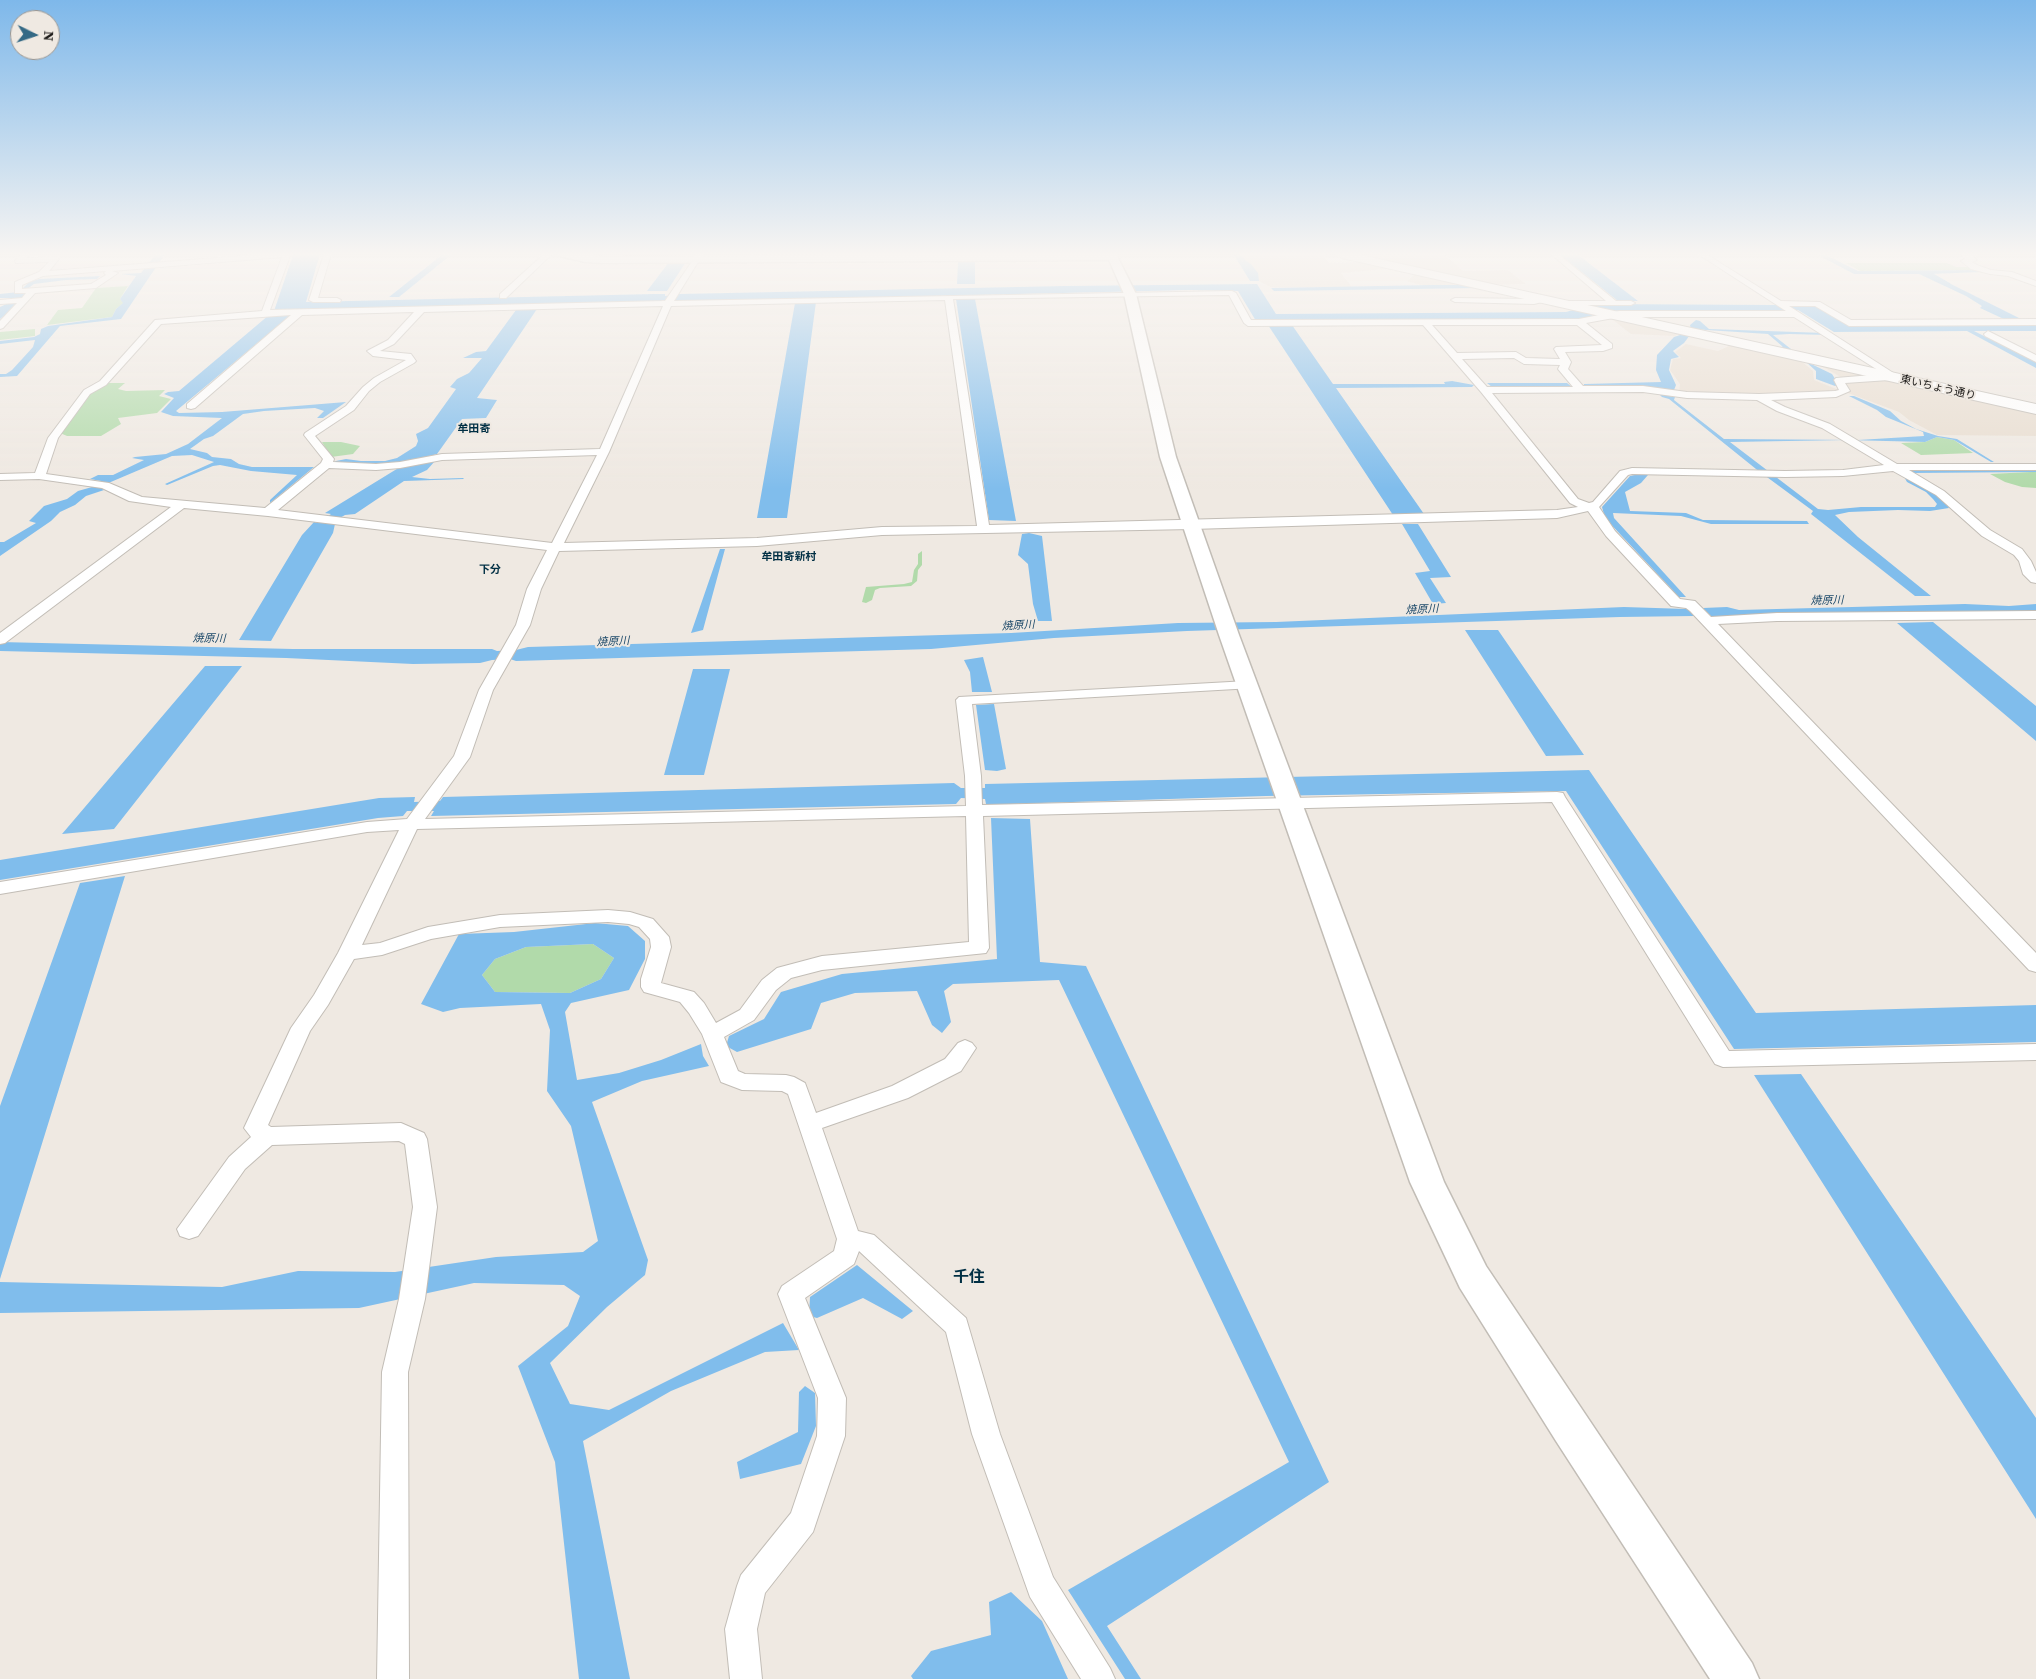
<!DOCTYPE html>
<meta charset="utf-8">
<style>
body{margin:0}
#map{position:relative;width:2036px;height:1679px;overflow:hidden;background:#efe9e2;font-family:"Source Serif 4",serif}
canvas{display:block}
.north{position:absolute;left:10px;top:10px;width:50px;height:50px;box-sizing:border-box;background:#efe9e2;border:1px solid #9b9691;border-radius:50%;rotate:94deg;font-size:14px;font-weight:700;line-height:20px;text-align:center;color:#1c1a18}
.north::after{content:'';display:block;margin:auto;width:18px;height:22px;background:#346985;clip-path:polygon(50% 0,100% 100%,50% 72%,0 100%)}
</style>
<div id="map">
<canvas width="2036" height="1679"></canvas>
<div class="north">N</div>
</div>
<script>
const c = document.querySelector('canvas').getContext('2d');
c.lineJoin = 'round';
function paint(path, color) { c.fillStyle = color; c.fill(path, 'evenodd'); }
const shape = rows => new Path2D(rows.map(r => 'M' + r).join(''));
function strokePath(path, color, width, dash) { c.strokeStyle = color; c.lineWidth = width; c.lineCap = dash ? 'butt' : 'round'; c.setLineDash(dash || []); c.stroke(path); }
function write(font, color, halo, rows, align = 'center') {
  c.font = font + ' "Source Serif 4","Noto Sans JP",serif'; c.lineWidth = 4; c.setLineDash([]); c.textBaseline = 'middle'; c.strokeStyle = halo; c.fillStyle = color; for (const [text, x, y, turn = 0] of rows) {
    c.save(); c.translate(x, y); c.rotate((+turn || 0) * Math.PI / 180); c.textAlign = isNaN(turn) ? turn : align; if (halo) c.strokeText(text, 0, 0); c.fillText(text, 0, 0); c.restore();
  }
}
paint(shape([
 [1238,254,1333,254,1323,255,1329,263,1363,262,1397,268,1341,273,1352,287,1270,287,1259,281],
 [1444,254,1463,271,1508,270,1526,284,1487,285,1356,255],
 [1417,272,1471,285,1425,286,1407,281],
 [1609,317,1682,333,1674,336,1631,334],
 [1686,344,1718,351,1733,344,1799,359,1813,371,1814,380,1839,390,1830,393,1753,396,1679,393,1680,384,1670,370,1673,359,1681,358,1675,352],
 [1814,362,2036,412,2036,436,1937,435,1909,420,1899,412,1848,393,1850,389,1839,376]
]), '#e8ddd0');
paint(shape([
 [1846,263,1947,263,1956,267,1972,267,1979,270,1860,271],
 [128,286,120,299,124,303,116,309,112,317,47,325,58,310,82,308,96,288],
 [35,329,35,336,0,340,0,332],
 [108,383,125,383,118,389,126,391,165,390,159,396,171,399,157,413,118,418,121,424,101,436,67,436,60,433,90,392],
 [1937,437,1954,440,1973,453,1921,455,1901,443,1925,442],
 [322,442,341,442,360,446,353,454,331,457],
 [2031,472,2036,472,2036,488,2022,487,2005,482,1990,474],
 [922,551,922,565,918,570,917,581,911,586,880,588,875,590,872,600,866,603,862,602,866,587,904,584,912,582,914,570,918,564,918,554],
 [593,944,614,958,601,979,570,993,495,992,482,975,495,959,526,947]
]), '#b1daaa');
paint(shape([
 [156,254,165,254,121,319,60,326,17,376,0,377,0,374,6,374,12,370,33,347,35,340,0,344,0,341,34,337,40,334,41,329,48,326,112,317,116,309,123,303,120,299,136,276,121,274,141,273],
 [300,254,320,254,306,302,654,294,665,294,665,296,680,294,1064,286,1257,284,1276,314,1566,312,1573,310,1594,315,1581,320,1256,321,1238,291,1190,290,678,302,678,300,662,300,661,302,274,311,293,255],
 [443,254,452,254,399,297,389,297],
 [1559,254,1577,254,1638,301,1618,301],
 [1816,254,1824,254,1858,271,1977,270,1981,272,1931,274,2023,320,2006,320,1980,308,1982,306,1966,296,1919,274,1854,274],
 [1234,255,1243,256,1245,260,1251,264,1258,273,1259,281,1250,281],
 [958,261,975,261,975,284,957,284],
 [669,262,686,262,667,291,647,291],
 [100,276,97,279,66,280,34,284,27,289,23,297,18,299,18,302,11,310,0,319,0,307,13,301,11,298,0,298,0,294,19,292,29,282,39,279],
 [1432,285,1472,285,1481,288,1274,291,1271,288],
 [956,299,975,299,1016,521,989,520],
 [816,302,787,518,757,518,795,303],
 [1596,304,1777,305,1780,307,1815,305,1848,325,2036,324,2036,331,1974,331,2036,362,2036,368,1967,331,1834,332,1798,310,1786,310,1788,312,1620,312,1590,307],
 [537,309,477,398,497,400,486,418,462,419,437,454,423,458,435,461,427,470,412,477,430,479,463,478,464,479,404,481,355,514,345,515,331,523,335,524,333,533,271,641,239,640,302,535,314,522,318,523,331,514,325,513,400,467,386,465,334,463,336,461,346,459,361,461,385,461,397,458,416,446,418,441,416,434,428,428,456,389,450,387,457,379,469,373,482,358,463,358,476,352,486,351,516,310],
 [269,315,291,315,176,411,179,413,222,412,346,402,323,418,317,418,324,411,315,408,264,411,243,414,213,436,204,439,190,449,207,453,212,457,231,459,239,464,252,467,314,467,270,503,270,500,297,475,251,471,220,465,213,466,167,485,165,484,214,462,192,455,172,456,99,487,104,490,86,496,75,505,60,512,51,521,0,556,0,542,4,542,36,523,29,521,44,506,67,499,78,491,92,487,101,481,90,479,98,475,113,475,144,460,132,458,135,457,166,454,188,444,222,418,173,416,161,412,174,398,164,394,168,392,179,391],
 [1696,320,1700,321,1709,329,1825,333,1828,335,1789,334,1773,335,1791,349,1789,351,1784,350,1782,346,1768,334,1691,329,1690,325],
 [1268,325,1292,325,1333,384,1445,384,1444,382,1452,381,1474,385,1472,387,1336,388,1424,514,1393,515],
 [1683,334,1690,335,1684,343,1673,351,1679,357,1671,359,1669,370,1676,385,1674,390,1663,391,1669,396,1675,397,1674,400,1724,439,1858,440,1924,436,1923,432,1886,417,1877,410,1849,396,1854,396,1890,411,1901,421,1916,429,1938,436,1957,439,1994,462,1991,462,1954,440,1937,437,1925,442,1847,440,1730,442,1818,509,1828,510,1861,507,1935,507,1937,504,1933,499,1926,492,1907,482,1903,475,1931,490,1947,504,1949,508,1930,511,1898,510,1849,512,1835,515,1858,537,1931,596,1915,596,1811,514,1813,511,1756,469,1669,399,1662,397,1660,395,1664,395,1657,389,1586,387,1584,385,1584,384,1661,382,1656,370,1657,355,1674,337],
 [1805,361,1832,374,1839,385,1835,386,1816,379,1816,371],
 [1487,383,1567,383,1572,387,1492,387],
 [1906,469,2036,470,2036,472,1911,473],
 [1644,473,1648,475,1641,483,1625,492,1630,511,1686,513,1703,520,1807,521,1809,524,1711,524,1681,516,1613,513,1614,518,1686,597,1679,597,1605,518,1602,507,1630,476],
 [1402,524,1418,524,1451,577,1430,578,1446,603,1433,604,1415,573,1430,571],
 [1029,533,1042,536,1052,621,1038,621,1033,604,1028,564,1018,555,1022,534],
 [720,549,725,549,703,630,691,633],
 [1965,604,2009,606,2036,604,2036,612,1884,612,1712,617,1703,608,1727,607,1739,610],
 [1624,607,1687,609,1694,616,1620,617,1187,631,1054,638,931,649,516,661,510,659,492,660,480,663,413,664,286,658,0,651,0,642,293,649,492,649,497,651,516,650,528,647,1011,633,1178,623,1276,622],
 [1933,622,2036,706,2036,741,1897,623],
 [1465,630,1498,630,1584,755,1546,756],
 [983,657,992,692,972,692,970,672,964,660],
 [205,666,242,666,114,829,62,834],
 [693,669,730,669,704,775,664,775],
 [994,704,1006,769,997,771,985,770,976,705],
 [1589,770,1756,1013,2036,1005,2036,1042,1734,1049,1566,791,1266,796,1009,804,986,804,985,799,961,798,956,804,431,816,434,811,407,811,403,816,378,818,0,880,0,860,379,798,415,797,414,802,440,801,443,797,954,783,961,788,985,788,985,784],
 [991,818,1030,819,1040,962,1086,966,1329,1482,1107,1626,1141,1679,1125,1679,1068,1590,1289,1462,1059,980,953,984,944,991,951,1022,942,1033,932,1025,917,991,855,993,821,1003,811,1029,737,1052,726,1046,729,1036,764,1019,781,992,842,974,997,959],
 [125,876,0,1279,0,1106,80,883],
 [595,923,628,926,645,941,645,959,629,990,571,1003,565,1012,577,1080,619,1073,661,1060,701,1044,703,1056,709,1066,642,1081,592,1102,648,1260,645,1275,607,1307,550,1363,570,1404,609,1410,783,1323,799,1350,765,1352,671,1391,583,1441,630,1679,579,1679,555,1462,518,1366,568,1326,580,1296,564,1285,474,1283,359,1308,0,1313,0,1282,222,1287,298,1271,395,1272,496,1257,583,1252,598,1241,571,1126,547,1091,550,1030,541,1004,460,1008,443,1012,421,1004,459,934,514,932],
 [593,944,614,958,601,979,570,993,495,992,482,975,495,959,526,947],
 [1801,1074,2036,1418,2036,1519,1754,1075],
 [857,1265,913,1311,902,1319,863,1298,817,1318,809,1316,810,1297],
 [805,1386,815,1393,816,1426,801,1464,740,1479,737,1462,798,1432,799,1392],
 [1011,1592,1042,1621,1068,1679,913,1679,911,1676,931,1651,991,1635,989,1602]
]), '#80bdec');
strokePath(shape([
 [1932,274,1949,284]
]), '#80bdec', 2.5);
const street = shape([
 [22,254,29,254,26,258,58,257,59,259,49,271,268,254,293,254,290,256,270,310,665,301,697,254,703,254,674,301,1232,291,1236,293,1251,320,1579,319,1619,311,1786,311,1698,254,1706,254,1781,301,1820,302,1851,320,2036,319,2036,325,1849,326,1815,306,1789,306,1895,374,1892,379,1889,380,1845,383,1850,391,1836,397,1771,400,1785,407,1830,424,1897,464,2036,464,2036,470,1909,470,1944,491,1990,530,2022,549,2031,561,2036,572,2036,583,2031,582,2023,574,2019,561,2014,555,1982,536,1936,495,1893,471,1843,476,1785,477,1632,474,1628,475,1599,507,1615,531,1680,599,1695,601,1711,617,1777,613,2036,611,2036,619,1777,621,1718,624,2036,953,2036,972,2029,970,1690,611,1686,608,1671,606,1606,536,1588,511,1557,518,1192,529,882,535,757,546,559,551,541,589,530,625,493,690,470,757,425,819,966,806,965,776,956,700,959,697,1248,681,1253,682,1255,685,1253,688,972,704,981,776,982,805,1557,792,1563,793,1565,797,1729,1051,2036,1044,2036,1060,1723,1067,1715,1064,1552,802,983,816,989,948,986,953,822,970,791,978,776,990,754,1020,724,1037,738,1071,745,1074,786,1075,794,1077,805,1083,816,1113,892,1086,945,1059,958,1043,965,1040,972,1043,976,1048,961,1071,908,1098,822,1128,858,1231,874,1235,966,1318,1000,1434,1053,1577,1110,1668,1115,1679,1081,1679,1030,1597,972,1434,946,1332,859,1251,854,1264,805,1298,846,1398,845,1436,813,1532,765,1593,757,1629,762,1679,730,1679,725,1629,737,1586,741,1575,791,1513,817,1436,818,1398,778,1294,782,1286,834,1251,837,1239,788,1094,782,1091,742,1090,721,1082,702,1034,689,1013,680,1002,644,992,641,987,641,979,651,947,650,939,639,927,629,924,608,922,500,927,431,939,382,955,354,959,328,1005,310,1031,268,1125,271,1127,401,1123,424,1133,427,1139,437,1207,425,1299,408,1372,409,1679,377,1679,382,1372,399,1299,413,1207,405,1144,399,1141,272,1145,245,1169,198,1236,189,1239,180,1236,177,1229,229,1157,251,1137,244,1128,291,1028,314,995,338,953,399,830,367,832,0,894,0,882,367,822,407,819,454,756,479,690,516,625,527,589,547,550,268,516,184,508,5,643,0,644,0,633,171,507,129,501,102,488,39,479,0,480,0,474,35,473,48,438,84,390,100,381,155,320,262,311,282,257,112,271,118,273,96,288,35,293,3,328,0,329,0,321,17,303,0,304,0,300,22,298,26,293,15,293,15,282,39,272,49,262,16,263,15,261,22,254],
 [106,271,104,273,106,275,91,284,22,289,22,285,43,276,106,271],
 [1229,295,1244,323,1248,326,1423,325,1481,392,1570,503,1578,507,1557,510,989,525,953,299,1229,295],
 [945,300,977,526,882,527,757,538,564,543,609,452,671,306,945,300],
 [663,306,600,449,442,454,400,462,376,464,333,462,334,459,315,436,354,410,369,391,380,382,414,363,416,361,411,354,380,351,394,344,424,312,663,306],
 [414,312,388,340,367,351,373,356,406,360,374,378,363,387,346,406,305,433,304,435,323,459,321,463,265,508,142,497,109,483,46,474,58,438,90,394,106,385,161,324,291,315,187,404,187,408,191,409,195,408,302,315,414,312],
 [1619,317,1794,317,1884,374,1836,378,1834,380,1839,390,1835,391,1759,394,1687,392,1643,386,1583,386,1568,369,1571,362,1565,352,1603,351,1612,348,1612,344,1586,323,1619,317],
 [1432,325,1577,325,1602,345,1556,347,1554,349,1560,359,1526,358,1516,352,1457,353,1432,325],
 [1514,358,1524,364,1560,365,1558,369,1573,387,1487,387,1462,359,1514,358],
 [1643,392,1687,398,1757,400,1777,411,1822,428,1884,465,1843,470,1785,471,1632,468,1620,471,1593,502,1589,503,1578,499,1492,393,1643,392],
 [597,455,552,543,278,510,329,468,376,470,400,468,442,460,597,455],
 [966,816,969,942,822,956,777,968,762,980,740,1010,716,1023,704,1003,694,992,661,983,671,947,669,937,653,919,630,912,608,910,500,915,428,927,380,943,362,945,417,829,966,816],
 [324,254,331,254,318,298,337,298,341,300,340,302,313,302,309,300,324,254],
 [544,254,552,254,506,298,500,298,500,294,544,254],
 [1551,254,1558,254,1616,301,1631,301,1635,303,1631,305,1558,305,1557,303,1561,301,1606,301,1551,254],
 [1963,254,1977,254,1973,257,1977,260,1972,262,1977,265,1991,270,2012,272,2036,281,2036,286,2008,276,1990,274,1971,269,1961,261,1965,259,1962,256,1963,254],
 [1543,297,1546,297,1546,301,1534,304,1455,302,1451,300,1455,298,1533,299,1543,297],
 [1988,331,2036,355,2036,362,1985,336,1984,334,1988,331]
]);
const secondary = shape([
 [559,254,576,254,603,257,1116,254,1136,294,1176,457,1239,635,1444,1182,1486,1266,1752,1663,1759,1679,1710,1679,1556,1441,1460,1288,1410,1182,1219,635,1160,457,1124,294,1109,260,603,263,585,262,560,256,559,254]
]);
const primary = shape([
 [1336,254,1356,254,2036,404,2036,414,1342,258,1336,254]
]);
strokePath(street, '#c2bdb6', 2);
strokePath(secondary, '#c2bdb6', 3);
strokePath(primary, '#c2bdb6', 2);
paint(street, '#fff');
paint(secondary, '#fff');
paint(primary, '#fff');
const sky = c.createLinearGradient(0, 0, 0, 489);
sky.addColorStop(0, '#7eb8ea');
sky.addColorStop(0.52, '#f8f5f2');
sky.addColorStop(1, '#f8f5f200');
c.fillStyle = sky;
c.fillRect(0, 0, 2036, 489);
write('11px', '#1c1a18', '#efe9e2', [
 ["東いちょう通り",1938,388,13]
]);
write('bold 11px', '#002f44', '#efe9e2', [
 ["牟田寄",474,429],
 ["牟田寄新村",789,557],
 ["下分",490,570]
]);
write('italic 11px', '#1c4969', '#efe9e2', [
 ["焼原川",1827,601,-1],
 ["焼原川",1422,610,-2],
 ["焼原川",1018,626,-3],
 ["焼原川",209,639,1],
 ["焼原川",613,642,-2]
]);
write('bold 16px', '#002f44', '#efe9e2', [
 ["千住",969,1278]
]);
</script>
